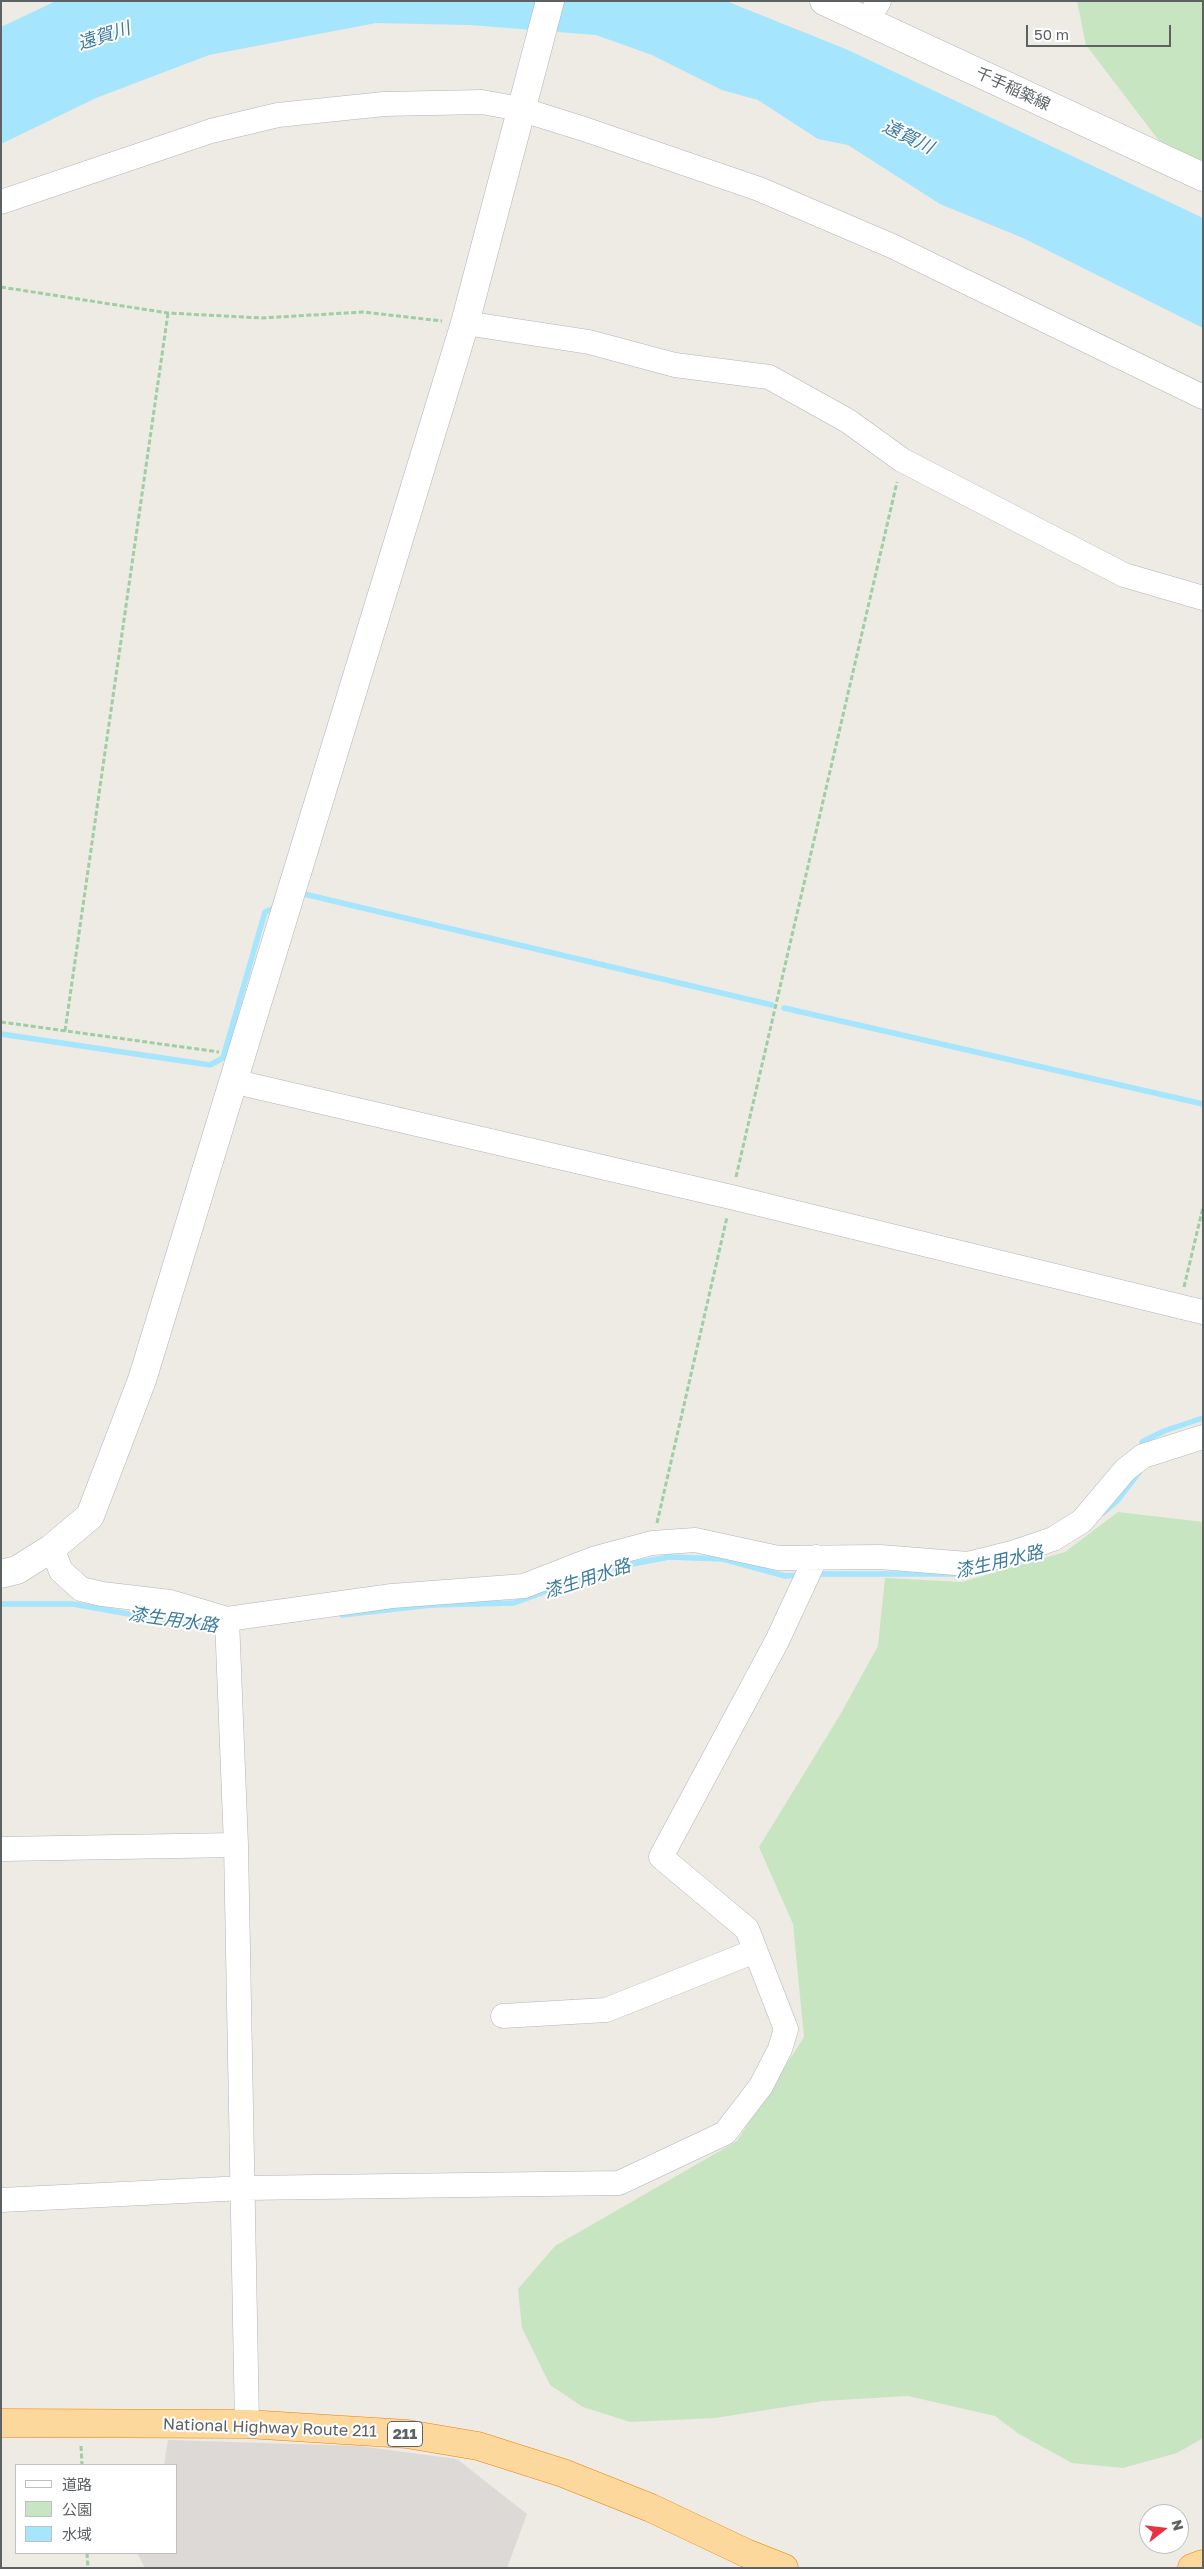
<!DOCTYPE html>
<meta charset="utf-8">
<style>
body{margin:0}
#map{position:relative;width:1204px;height:2569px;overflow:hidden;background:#eeeae4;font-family:"Golos Text","Noto Sans JP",sans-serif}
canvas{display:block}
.frame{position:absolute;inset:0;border:2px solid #5c6164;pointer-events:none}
.legend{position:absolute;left:15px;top:2464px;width:162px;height:90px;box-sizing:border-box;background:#fff;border:1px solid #bec0c1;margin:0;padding:6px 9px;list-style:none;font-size:15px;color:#5c6164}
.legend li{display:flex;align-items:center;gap:10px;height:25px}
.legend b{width:25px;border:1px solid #bec0c1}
.north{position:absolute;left:1139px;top:2504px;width:50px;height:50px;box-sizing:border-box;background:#fff;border:1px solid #bec0c1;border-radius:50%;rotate:74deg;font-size:14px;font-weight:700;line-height:20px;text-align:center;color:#5c6164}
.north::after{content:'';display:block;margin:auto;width:18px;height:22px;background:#e63241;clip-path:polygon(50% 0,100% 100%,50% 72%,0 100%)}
.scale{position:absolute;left:1026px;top:25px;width:145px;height:22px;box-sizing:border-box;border:2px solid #5c6164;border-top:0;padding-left:6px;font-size:15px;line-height:18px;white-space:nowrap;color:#5c6164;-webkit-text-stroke:4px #fff;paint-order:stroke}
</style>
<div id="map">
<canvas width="1204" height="2569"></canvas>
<div class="frame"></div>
<ul class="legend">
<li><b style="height:6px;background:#fff"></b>道路</li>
<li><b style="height:14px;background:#c7e5c1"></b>公園</li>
<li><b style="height:14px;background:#a5e5fd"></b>水域</li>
</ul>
<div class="north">N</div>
<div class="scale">50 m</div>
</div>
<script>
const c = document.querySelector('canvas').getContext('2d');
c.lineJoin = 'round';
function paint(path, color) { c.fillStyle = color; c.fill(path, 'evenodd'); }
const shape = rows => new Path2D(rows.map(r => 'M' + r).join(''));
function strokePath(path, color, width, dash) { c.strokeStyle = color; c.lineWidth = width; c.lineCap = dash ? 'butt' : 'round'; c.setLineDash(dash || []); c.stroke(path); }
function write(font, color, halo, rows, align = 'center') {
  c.font = font + ' "Golos Text","Noto Sans JP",sans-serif'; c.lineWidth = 4; c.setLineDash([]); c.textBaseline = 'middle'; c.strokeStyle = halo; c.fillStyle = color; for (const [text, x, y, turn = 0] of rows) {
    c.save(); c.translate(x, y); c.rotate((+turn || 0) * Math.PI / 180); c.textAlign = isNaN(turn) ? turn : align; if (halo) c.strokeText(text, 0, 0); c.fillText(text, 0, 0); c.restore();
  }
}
paint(shape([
 [168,2440,359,2446,457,2459,527,2514,507,2568,145,2568,137,2553,176,2553,176,2465,164,2465]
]), '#ddd9d6');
paint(shape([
 [1077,1,1203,1,1203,184,1173,159,1086,45],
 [1118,1512,1203,1522,1203,2438,1177,2453,1123,2468,1072,2463,1019,2434,995,2416,908,2396,823,2401,715,2418,630,2422,583,2407,550,2385,522,2328,518,2289,555,2246,737,2141,804,2037,793,1924,759,1847,840,1715,878,1646,885,1578,962,1582,1065,1552]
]), '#c7e5c1');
paint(shape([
 [56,1,726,1,848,50,1203,218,1203,328,1023,238,940,204,848,145,818,139,758,100,722,90,652,55,596,35,470,25,376,23,209,55,96,98,1,144,1,27]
]), '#a5e5fd');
strokePath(shape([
 [304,894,772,1005],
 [784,1008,1203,1104],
 [1,1034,210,1065,223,1058,265,912,277,907],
 [1142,1450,1142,1442,1164,1431,1203,1418],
 [1103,1513,1117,1501,1140,1471],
 [814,1574,955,1574],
 [1,1604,73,1604,213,1629,223,1628],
 [342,1615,431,1605,514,1603,610,1568,669,1557,723,1559,785,1576,800,1575]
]), '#a5e5fd', 5.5);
const minor = shape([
 [867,21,879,1],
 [1,202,211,131,278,115,384,104,482,102,520,109,584,129,759,189,892,246,1203,397],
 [465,323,589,342,675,365,769,377,848,421,902,460,1124,575,1203,598],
 [232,1081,731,1197,1203,1312],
 [52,1548,61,1571,81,1589,102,1594,170,1602,227,1619,392,1596,524,1586,596,1558,652,1543,695,1540,778,1558,880,1557,968,1564,1012,1553,1053,1539,1082,1521,1125,1470,1143,1456,1203,1437],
 [227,1619,236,1845,247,2424],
 [1,1849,236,1845],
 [503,2016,606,2010,755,1951],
 [1,2200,244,2188,619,2183,725,2133,761,2086,780,2049,786,2029,747,1929,661,1857,777,1641,816,1557]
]);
const tertiary = shape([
 [1,1574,17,1570,52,1548,90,1516,142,1380,465,323,550,1]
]);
const secondary = shape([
 [824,1,1203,177]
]);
const trunk = shape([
 [1,2423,247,2424,407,2434,478,2446,563,2473,651,2508,746,2553,784,2568],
 [1192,2568,1203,2564]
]);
strokePath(minor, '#b1b5b9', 25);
strokePath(tertiary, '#b1b5b9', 29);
strokePath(secondary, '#b0b5b9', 29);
strokePath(trunk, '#ed8005', 29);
strokePath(shape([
 [1,287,168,313,262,318,363,312,442,321],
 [1,1022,219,1052],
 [65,1031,168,313],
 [736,1177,897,482],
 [1184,1287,1203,1207],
 [657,1523,727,1217],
 [81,2446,82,2465],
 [87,2553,88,2568]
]), '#9ecea3', 3, [5, 2.5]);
strokePath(minor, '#fff', 24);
strokePath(tertiary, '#fff', 28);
strokePath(secondary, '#fff', 28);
strokePath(trunk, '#fcd89c', 28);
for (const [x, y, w] of [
 [405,2434,35]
]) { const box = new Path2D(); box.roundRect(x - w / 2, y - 12.5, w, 25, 4); c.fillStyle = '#fff'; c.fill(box); strokePath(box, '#5c6164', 1); }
write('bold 15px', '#5c6164', null, [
 ["211",405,2434]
]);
write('16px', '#5c6164', '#fff', [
 ["千手稲築線",1013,89,25],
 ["National Highway Route 211",270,2428,2]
]);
write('italic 18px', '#3c7b9e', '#fff', [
 ["遠賀川",104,36,-18],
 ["遠賀川",908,137,26],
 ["漆生用水路",999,1562,-13],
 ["漆生用水路",587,1579,-18],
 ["漆生用水路",173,1620,8]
]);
</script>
